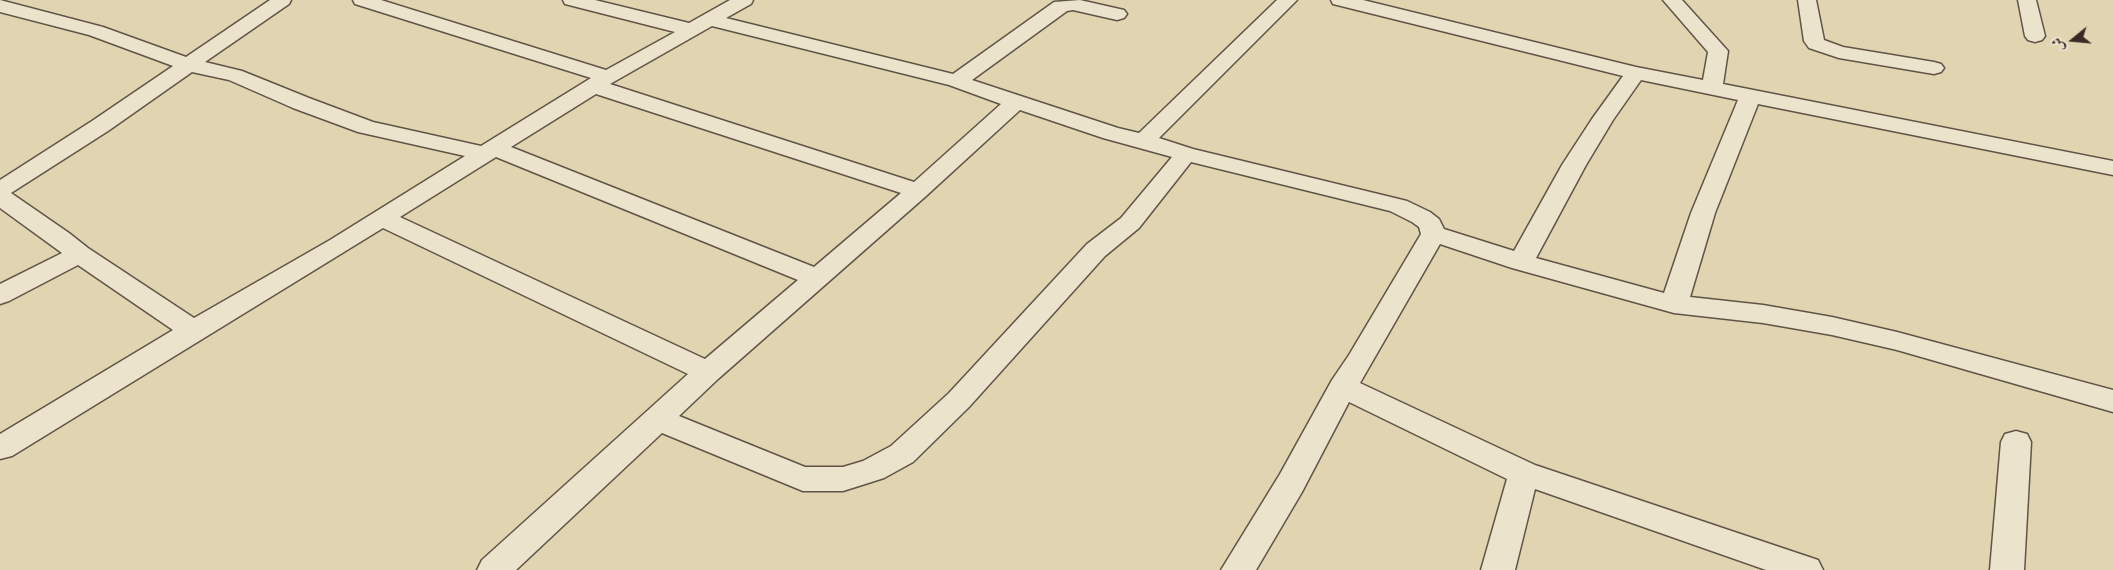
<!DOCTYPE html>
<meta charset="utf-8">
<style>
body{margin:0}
#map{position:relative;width:2113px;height:570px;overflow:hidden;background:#e0d4b1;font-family:"IM FELL French Canon",Amiri,serif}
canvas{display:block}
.north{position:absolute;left:2048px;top:15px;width:50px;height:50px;-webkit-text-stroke:4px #ebe3cc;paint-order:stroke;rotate:253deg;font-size:14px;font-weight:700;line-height:20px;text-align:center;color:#372a24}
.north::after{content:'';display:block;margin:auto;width:18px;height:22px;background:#372a24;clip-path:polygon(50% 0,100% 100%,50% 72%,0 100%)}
</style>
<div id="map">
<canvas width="2113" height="570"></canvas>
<div class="north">ش</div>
</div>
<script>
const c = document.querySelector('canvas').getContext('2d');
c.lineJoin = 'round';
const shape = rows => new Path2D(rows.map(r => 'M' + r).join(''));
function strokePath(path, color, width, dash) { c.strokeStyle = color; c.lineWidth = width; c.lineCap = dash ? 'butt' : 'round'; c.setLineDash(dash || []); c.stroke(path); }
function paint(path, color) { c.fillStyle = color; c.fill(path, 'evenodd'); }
const minor = shape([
 [0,0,103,27,186,57,270,0,291,0,289,4,205,62,242,71,309,98,373,122,481,146,591,78,355,4,353,0,381,0,606,70,675,32,565,4,563,0,595,0,689,23,730,0,753,0,751,4,726,18,953,74,1054,2,1080,0,1124,10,1127,14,1124,18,1117,20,1073,10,1067,11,972,80,1118,128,1139,133,1277,0,1297,0,1159,138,1193,149,1407,201,1430,212,1439,219,1444,229,1514,251,1562,165,1592,119,1623,76,1333,4,1331,0,1363,0,1636,67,1703,80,1708,52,1663,0,1682,0,1728,51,1723,84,2113,161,2113,175,1758,104,1715,213,1690,297,1763,305,1832,317,1897,332,2113,390,2113,412,1897,350,1832,335,1763,323,1674,313,1512,268,1440,244,1360,383,1535,465,1818,560,1823,570,1766,570,1535,489,1515,570,1481,570,1507,479,1349,402,1302,492,1256,570,1221,570,1280,474,1332,380,1349,355,1421,234,1419,227,1412,222,1390,211,1191,162,1139,228,1105,256,969,407,913,462,884,478,843,491,803,491,662,433,516,570,477,570,482,560,688,374,383,228,12,456,0,459,0,434,173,330,78,265,9,301,0,304,0,284,62,253,0,208,0,180,92,121,173,66,89,35,0,12,0,0],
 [712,26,949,85,1001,104,914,182,610,84,712,26],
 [192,72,229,80,293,108,358,132,465,156,330,240,194,318,88,248,69,233,11,193,108,131,192,72],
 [1641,80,1738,100,1691,213,1664,293,1536,258,1586,165,1613,120,1641,80],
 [596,94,901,193,814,267,511,147,596,94],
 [1020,110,1103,138,1172,157,1121,218,1087,244,949,393,891,446,863,461,843,467,805,467,679,416,718,379,926,196,1020,110],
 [496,157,798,280,705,359,400,217,496,157],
 [1798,0,1816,0,1824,40,1843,47,1934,62,1941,64,1944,68,1941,72,1934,74,1839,58,1809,48,1804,41,1798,0],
 [2018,0,2036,0,2045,36,2042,40,2035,42,2028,40,2025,36,2018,0],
 [2016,431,2027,434,2031,442,2024,570,1990,570,2001,442,2005,434,2016,431]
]);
strokePath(minor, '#615447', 3);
paint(minor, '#ebe3cc');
</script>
